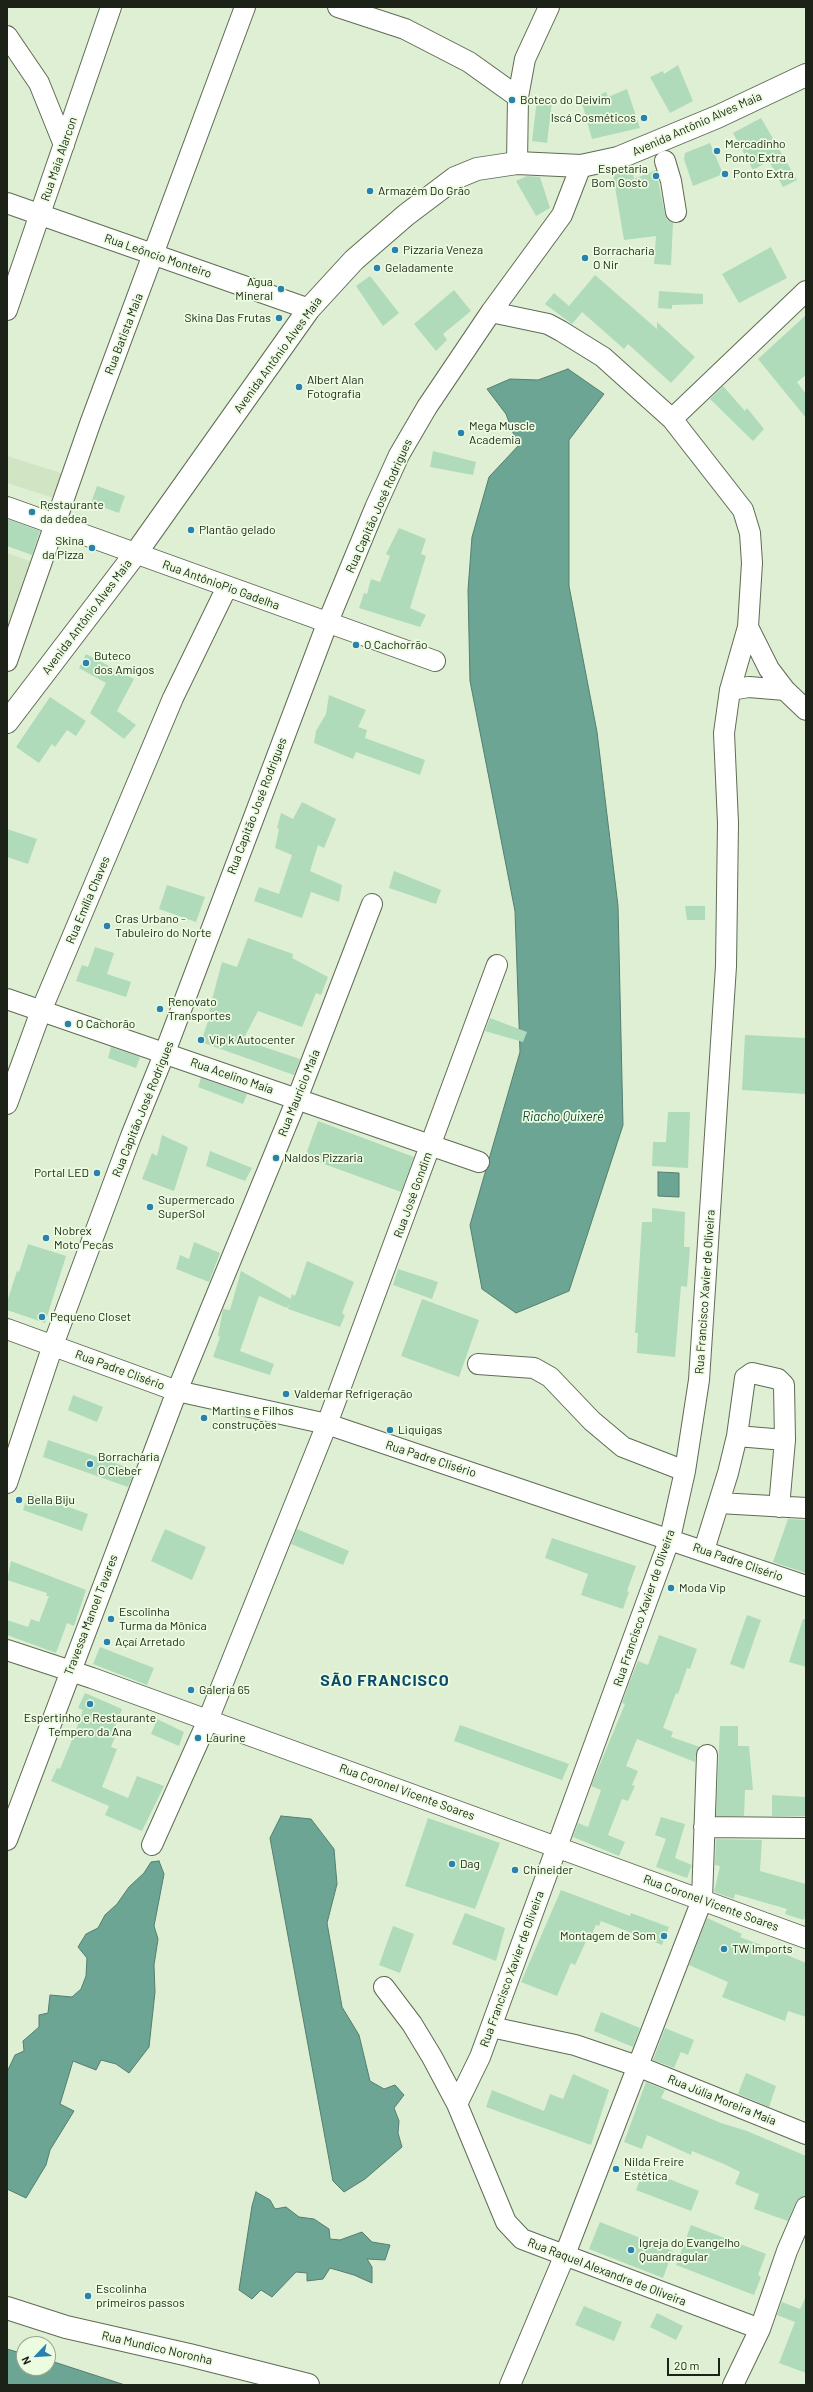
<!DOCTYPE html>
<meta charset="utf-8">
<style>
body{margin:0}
#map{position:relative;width:813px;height:2392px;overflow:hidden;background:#dfefd3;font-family:Barlow,sans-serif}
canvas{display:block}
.frame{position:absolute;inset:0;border:8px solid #1c2218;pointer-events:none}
.north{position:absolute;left:16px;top:2336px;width:40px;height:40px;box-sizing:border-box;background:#ecfce0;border:1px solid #99a590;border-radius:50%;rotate:245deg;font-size:11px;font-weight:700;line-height:16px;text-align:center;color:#1c2218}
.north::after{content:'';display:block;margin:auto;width:14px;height:18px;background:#2981af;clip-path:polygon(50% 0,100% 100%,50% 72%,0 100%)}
.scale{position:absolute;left:667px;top:2358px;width:53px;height:18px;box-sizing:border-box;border:2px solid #1c2218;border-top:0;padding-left:5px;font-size:12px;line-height:14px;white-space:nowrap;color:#1c2218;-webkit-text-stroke:3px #ecfce0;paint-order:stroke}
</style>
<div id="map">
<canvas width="813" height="2392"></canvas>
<div class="frame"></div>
<div class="north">N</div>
<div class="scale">20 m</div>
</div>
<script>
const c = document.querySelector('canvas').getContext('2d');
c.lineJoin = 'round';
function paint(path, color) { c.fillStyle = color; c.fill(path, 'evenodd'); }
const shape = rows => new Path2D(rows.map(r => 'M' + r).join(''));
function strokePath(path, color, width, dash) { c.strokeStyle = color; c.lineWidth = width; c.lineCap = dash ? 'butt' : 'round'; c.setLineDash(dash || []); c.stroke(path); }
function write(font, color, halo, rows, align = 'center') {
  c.font = font + ' Barlow,sans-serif'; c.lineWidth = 3.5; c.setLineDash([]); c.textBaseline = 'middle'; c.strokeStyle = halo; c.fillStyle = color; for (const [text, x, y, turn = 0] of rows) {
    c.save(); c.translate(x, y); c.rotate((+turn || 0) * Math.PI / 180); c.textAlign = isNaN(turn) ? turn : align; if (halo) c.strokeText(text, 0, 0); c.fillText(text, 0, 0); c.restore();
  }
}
paint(shape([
 [7,456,64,474,57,499,7,483],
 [7,553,35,563,7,638]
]), '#d1e4c3');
const water = shape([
 [568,369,604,394,569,440,569,586,597,732,618,906,623,1125,569,1291,516,1313,482,1289,470,1225,520,1052,515,911,470,681,468,590,472,537,489,477,518,446,506,414,487,389,510,379,538,380,568,369],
 [658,1172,679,1173,679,1197,658,1196,658,1172],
 [281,1816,311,1819,334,1849,337,1884,327,1923,342,2007,359,2035,370,2081,384,2089,395,2085,404,2095,394,2108,399,2121,398,2133,402,2147,365,2179,344,2192,333,2181,270,1838,281,1816],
 [159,1861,164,1874,154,1926,158,1939,154,1965,155,1992,149,2047,129,2073,116,2064,101,2060,96,2070,73,2061,60,2104,74,2111,50,2150,46,2165,26,2198,7,2189,7,2072,15,2055,24,2051,23,2041,39,2027,39,2015,48,2013,50,1995,72,1997,81,1989,86,1976,87,1958,78,1947,86,1934,98,1928,105,1915,117,1904,129,1887,144,1873,151,1862,159,1861],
 [256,2192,270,2200,275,2209,286,2207,299,2217,314,2219,329,2229,330,2239,340,2240,362,2232,372,2242,390,2245,385,2260,367,2259,372,2267,372,2283,354,2275,330,2268,323,2279,307,2281,307,2273,296,2272,272,2297,261,2290,252,2299,239,2290,252,2206,256,2192],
 [7,2349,24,2354,24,2368,48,2368,48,2360,125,2385,7,2385,7,2349]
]);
paint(water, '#6ca594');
strokePath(water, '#547e6f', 1);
paint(shape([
 [678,65,693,101,670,113,650,77,663,71,664,74],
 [627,89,640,128,592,139,582,103,606,92,608,97],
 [537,99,552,101,547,143,532,141],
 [761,118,797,180,783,187,769,161,753,170,733,133],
 [710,143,723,174,693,186,684,159,685,153],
 [632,167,634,179,656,170,665,214,667,220,673,223,671,265,654,264,656,236,624,240,613,175],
 [527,176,540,177,550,208,536,216,516,181],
 [771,247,787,278,739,303,722,274],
 [595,275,657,329,657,322,695,357,671,383,628,344,624,349,582,312,572,324,545,304,554,293,569,306],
 [370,276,399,313,383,326,356,286],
 [454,290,471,311,443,334,447,340,436,351,414,324],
 [659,291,703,294,703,304,672,305,672,309,658,308],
 [806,315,806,375,797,382,806,394,806,418,758,359],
 [723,386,745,411,747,408,764,429,753,441,710,399],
 [433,451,476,462,473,475,430,467],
 [97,486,125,496,119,513,91,503],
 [7,519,40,531,32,555,7,546],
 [399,528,426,539,421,554,426,556,410,608,426,615,420,627,359,608,364,593,367,594,371,579,380,582,390,556,386,554],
 [86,654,134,679,117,711,136,725,124,739,90,713,106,683,79,668],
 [329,695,366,710,358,727,367,730,365,738,425,760,420,775,356,752,353,759,314,743,316,731,326,714],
 [50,697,86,721,76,736,67,730,55,747,52,744,39,763,16,747],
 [302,802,336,819,324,848,318,845,310,871,342,885,339,902,311,892,302,918,254,901,259,887,279,894,292,855,275,848,279,829,277,828,281,813,293,819],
 [7,829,37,839,28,864,7,857],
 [394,871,441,890,436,904,389,888],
 [167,885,205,897,196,922,159,909],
 [685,906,705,906,705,920,687,920],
 [248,938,293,954,292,958,328,977,321,995,316,993,302,1027,258,1011,243,1040,300,1059,294,1075,201,1042,211,1012,209,1011,222,962,237,967],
 [95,947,114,953,107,974,131,982,126,997,76,981,82,965,88,967],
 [490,1018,527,1032,523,1042,485,1031],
 [745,1035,806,1038,806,1094,742,1090],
 [111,1047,140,1057,136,1068,108,1058],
 [201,1078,247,1094,243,1104,198,1087],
 [668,1112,690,1112,688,1168,652,1166,653,1142,666,1142],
 [318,1121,414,1157,401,1192,305,1157],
 [162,1135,188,1147,174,1191,142,1179,152,1153,157,1156],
 [210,1151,252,1168,245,1181,206,1166],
 [652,1208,685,1212,684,1247,690,1247,687,1287,681,1286,675,1357,637,1353,638,1333,635,1333,642,1222,652,1222],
 [194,1242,220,1253,209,1282,176,1269,180,1255,189,1259],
 [28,1244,66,1256,45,1323,7,1310,7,1302,17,1271,19,1272],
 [307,1261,354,1282,342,1313,345,1315,340,1327,288,1309,289,1304,287,1308,259,1296,240,1351,274,1364,270,1375,213,1357,220,1337,218,1336,223,1309,230,1310,241,1271,291,1299,292,1294,295,1296],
 [398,1269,438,1282,432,1299,393,1285],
 [422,1299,479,1320,459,1377,401,1356],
 [73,1395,103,1407,97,1422,68,1410],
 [48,1440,135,1470,128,1487,43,1457],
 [29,1493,88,1514,82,1531,23,1510],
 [788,1519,806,1520,806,1573,773,1562],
 [165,1529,206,1547,192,1580,151,1561],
 [297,1529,349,1551,343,1565,291,1544],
 [552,1538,636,1566,627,1591,629,1592,623,1609,581,1595,588,1574,545,1558],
 [11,1561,86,1590,74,1626,67,1623,56,1653,7,1635,7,1620,28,1627,31,1619,39,1622,49,1596,46,1596,47,1593,7,1580],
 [747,1615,761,1620,744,1669,730,1664],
 [803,1619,806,1619,806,1667,789,1662],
 [659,1635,697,1649,690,1669,687,1668,678,1694,676,1693,663,1728,673,1732,671,1737,700,1747,696,1754,695,1762,637,1739,626,1766,638,1771,632,1785,635,1786,628,1801,622,1799,608,1835,625,1842,619,1856,573,1837,578,1823,588,1827,601,1790,591,1786,625,1704,622,1703,630,1681,638,1661,648,1665],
 [100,1647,154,1668,147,1685,93,1664],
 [85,1693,122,1709,113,1731,117,1732,111,1747,117,1749,102,1787,128,1798,137,1776,164,1786,142,1831,105,1815,109,1806,51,1781,57,1768,60,1769,76,1730,83,1710,78,1708],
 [157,1719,184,1732,179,1746,151,1734],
 [460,1725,569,1764,562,1780,454,1741],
 [720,1726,738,1726,738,1746,749,1746,753,1790,745,1790,744,1816,716,1816],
 [772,1795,806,1797,806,1816,772,1816],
 [661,1817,685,1824,675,1858,692,1865,687,1878,656,1867,666,1839,655,1835],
 [428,1818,500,1843,475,1909,405,1886],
 [716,1839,762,1840,760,1871,806,1884,806,1912,804,1920,785,1914,787,1909,735,1894,734,1899,714,1892,720,1866,715,1865],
 [561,1890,630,1916,631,1913,669,1927,662,1945,601,1921,599,1926,596,1925,591,1936,589,1935,575,1965,571,1963,557,1996,521,1982],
 [465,1913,505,1928,496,1961,452,1944],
 [707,1918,742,1934,740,1937,774,1950,775,1947,788,1953,787,1955,806,1963,806,2017,788,2011,785,2021,722,1997,728,1982,689,1965],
 [393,1926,414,1934,400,1973,379,1965],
 [601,2012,640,2028,633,2047,594,2031],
 [665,2028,694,2040,688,2055,681,2052,674,2068,653,2060],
 [746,2073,776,2086,769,2107,738,2094],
 [573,2074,609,2090,591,2145,486,2107,492,2090,544,2111,550,2094,563,2099],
 [646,2082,665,2090,661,2098,721,2123,747,2131,806,2156,806,2196,799,2198,796,2202,788,2221,754,2209,759,2194,735,2184,740,2172,724,2164,692,2151,691,2155,647,2135,642,2149,624,2142],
 [644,2169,699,2191,691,2211,636,2190],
 [600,2222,673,2251,663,2278,589,2249],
 [691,2225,766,2254,758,2275,761,2277,754,2295,676,2265],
 [806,2296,806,2373,779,2363,795,2322,777,2315,782,2302,800,2309],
 [584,2306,622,2322,614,2341,575,2325],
 [657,2313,683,2326,676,2340,650,2327]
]), '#afdbba');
const street = shape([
 [338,7,405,29,469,62,518,97],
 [7,36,39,83,64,145],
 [665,161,671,181,676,212],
 [517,163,518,97,525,59,549,7],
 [7,203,309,309],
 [7,310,111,7],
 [491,312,548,324,561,331,603,357,672,419,743,510,750,533,752,563,748,627,769,669,785,690,806,710],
 [672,419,806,291],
 [7,507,435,661],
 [7,661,91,421,245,7],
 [730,690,749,687,785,690],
 [7,999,479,1162],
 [7,1104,41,1011,173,698,227,587],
 [7,1329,177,1391,327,1424,806,1586],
 [478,1364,534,1368,550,1377,592,1421,623,1447,685,1471],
 [737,1436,785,1440],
 [7,1483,53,1345,131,1136,165,1052,327,624,375,508,399,455,427,407,491,312,562,215,581,166],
 [719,1503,806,1508],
 [704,1550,728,1473,737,1436,745,1378,752,1373,778,1379,784,1385,785,1440,779,1507],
 [7,1650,92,1678,806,1938],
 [704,1827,806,1828],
 [7,1840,177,1391,297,1099,372,904],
 [152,1845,208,1720,327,1424,497,965],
 [384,1987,412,2024,432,2057,457,2104,506,2222,522,2239,760,2329],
 [491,2027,575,2045,637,2066,806,2134],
 [457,2104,480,2057,670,1538,685,1471,699,1380,726,966,728,823,724,733,730,690,748,627],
 [510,2385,564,2257,702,1900,707,1755],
 [733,2385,760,2329,787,2251,806,2207]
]);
const secondary = shape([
 [7,722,136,553,309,309,354,260,406,215,455,178,477,169,517,163,581,166,618,158,717,117,806,75],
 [7,2308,66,2327,189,2355,308,2385]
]);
strokePath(street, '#5e6c54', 22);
strokePath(secondary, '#5e6c54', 24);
strokePath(street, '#fff', 20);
strokePath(secondary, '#fff', 22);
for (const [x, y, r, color] of [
 [512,100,4,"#2981af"],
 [644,118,4,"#2981af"],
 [717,151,4,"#2981af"],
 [725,174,4,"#2981af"],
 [656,176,4,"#2981af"],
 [370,191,4,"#2981af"],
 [395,250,4,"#2981af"],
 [585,258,4,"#2981af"],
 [377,268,4,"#2981af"],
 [281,289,4,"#2981af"],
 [279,318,4,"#2981af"],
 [299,387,4,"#2981af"],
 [461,433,4,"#2981af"],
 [32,512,4,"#2981af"],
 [191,530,4,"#2981af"],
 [92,548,4,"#2981af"],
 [356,645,4,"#2981af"],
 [86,663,4,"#2981af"],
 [107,926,4,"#2981af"],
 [160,1009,4,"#2981af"],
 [68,1024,4,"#2981af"],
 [201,1040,4,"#2981af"],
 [276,1158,4,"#2981af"],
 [97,1173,4,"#2981af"],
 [150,1207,4,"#2981af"],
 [46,1238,4,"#2981af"],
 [42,1317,4,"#2981af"],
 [286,1394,4,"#2981af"],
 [204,1418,4,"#2981af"],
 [390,1430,4,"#2981af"],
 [90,1464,4,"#2981af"],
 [19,1500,4,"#2981af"],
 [671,1588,4,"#2981af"],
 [111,1619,4,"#2981af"],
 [107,1642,4,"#2981af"],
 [191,1690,4,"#2981af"],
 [90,1704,4,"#2981af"],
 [198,1738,4,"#2981af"],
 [452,1864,4,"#2981af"],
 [515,1870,4,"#2981af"],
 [664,1936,4,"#2981af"],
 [724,1949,4,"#2981af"],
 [616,2169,4,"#2981af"],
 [631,2250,4,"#2981af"],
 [88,2296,4,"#2981af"]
]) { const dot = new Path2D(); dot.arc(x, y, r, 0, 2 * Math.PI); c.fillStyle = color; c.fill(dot); strokePath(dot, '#ecfce0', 1.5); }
write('12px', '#1c2218', '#ecfce0', [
 ["Boteco do Deivim",520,100],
 ["Iscá Cosméticos",636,118,"right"],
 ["Mercadinho",725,144],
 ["Ponto Extra",725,158],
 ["Espetaria",648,169,"right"],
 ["Bom Gosto",648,183,"right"],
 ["Ponto Extra",733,174],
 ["Armazém Do Grão",378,191],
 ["Pizzaria Veneza",403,250],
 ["Borracharia",593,251],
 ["O Nir",593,265],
 ["Geladamente",385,268],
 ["Agua",273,282,"right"],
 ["Mineral",273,296,"right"],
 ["Skina Das Frutas",271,318,"right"],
 ["Albert Alan",307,380],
 ["Fotografia",307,394],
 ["Mega Muscle",469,426],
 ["Academia",469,440],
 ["Restaurante",40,505],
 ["da dedea",40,519],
 ["Plantão gelado",199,530],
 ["Skina",84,541,"right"],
 ["da Pizza",84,555,"right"],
 ["O Cachorrão",364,645],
 ["Buteco",94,656],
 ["dos Amigos",94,670],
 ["Cras Urbano -",115,919],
 ["Tabuleiro do Norte",115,933],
 ["Renovato",168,1002],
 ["Transportes",168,1016],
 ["O Cachorão",76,1024],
 ["Vip k Autocenter",209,1040],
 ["Naldos Pizzaria",284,1158],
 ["Portal LED",89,1173,"right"],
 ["Supermercado",158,1200],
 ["SuperSol",158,1214],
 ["Nobrex",54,1231],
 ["Moto Pecas",54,1245],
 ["Pequeno Closet",50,1317],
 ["Valdemar Refrigeração",294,1394],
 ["Martins e Filhos",212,1411],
 ["construções",212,1425],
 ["Liquigas",398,1430],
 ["Borracharia",98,1457],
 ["O Cleber",98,1471],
 ["Bella Biju",27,1500],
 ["Moda Vip",679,1588],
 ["Escolinha",119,1612],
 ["Turma da Mônica",119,1626],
 ["Açaí Arretado",115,1642],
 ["Galeria 65",199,1690],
 ["Espertinho e Restaurante",90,1718,"center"],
 ["Tempero da Ana",90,1732,"center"],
 ["Laurine",206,1738],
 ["Dag",460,1864],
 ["Chineider",523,1870],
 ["Montagem de Som",656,1936,"right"],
 ["TW Imports",732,1949],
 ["Nilda Freire",624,2162],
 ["Estética",624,2176],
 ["Igreja do Evangelho",639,2243],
 ["Quandragular",639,2257],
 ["Escolinha",96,2289],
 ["primeiros passos",96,2303]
], 'left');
write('12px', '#1c2218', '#ecfce0', [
 ["Avenida Antônio Alves Maia",697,124,-24],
 ["Rua Maia Alarcon",59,159,-71],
 ["Rua Leôncio Monteiro",158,256,19],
 ["Rua Batista Maia",124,334,-69],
 ["Avenida Antônio Alves Maia",278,355,-54],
 ["Rua Capitão José Rodrigues",379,506,-66],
 ["Rua AntônioPio Gadelha",221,585,20],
 ["Avenida Antônio Alves Maia",87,617,-53],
 ["Rua Capitão José Rodrigues",257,806,-69],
 ["Rua Emília Chaves",88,900,-67],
 ["Rua Acelino Maia",232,1076,19],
 ["Rua Maurício Maia",299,1093,-68],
 ["Rua Capitão José Rodrigues",143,1109,-68],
 ["Rua José Gondim",413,1195,-70],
 ["Rua Francisco Xavier de Oliveira",705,1292,-86],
 ["Rua Padre Clisério",120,1370,20],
 ["Rua Padre Clisério",431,1459,18],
 ["Rua Padre Clisério",738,1562,19],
 ["Rua Francisco Xavier de Oliveira",644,1608,-71],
 ["Travessa Manoel Tavares",91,1615,-69],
 ["Rua Coronel Vicente Soares",407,1792,20],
 ["Rua Coronel Vicente Soares",711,1903,20],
 ["Rua Francisco Xavier de Oliveira",512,1969,-70],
 ["Rua Júlia Moreira Maia",722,2100,22],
 ["Rua Raquel Alexandre de Oliveira",607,2272,21],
 ["Rua Mundico Noronha",157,2348,13]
]);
write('italic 13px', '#134539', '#ecfce0', [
 ["Riacho Quixeré",563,1117]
]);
c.letterSpacing = '1px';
write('bold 16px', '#094a6a', '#ecfce0', [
 ["SÃO FRANCISCO",385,1681]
]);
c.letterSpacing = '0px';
</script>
